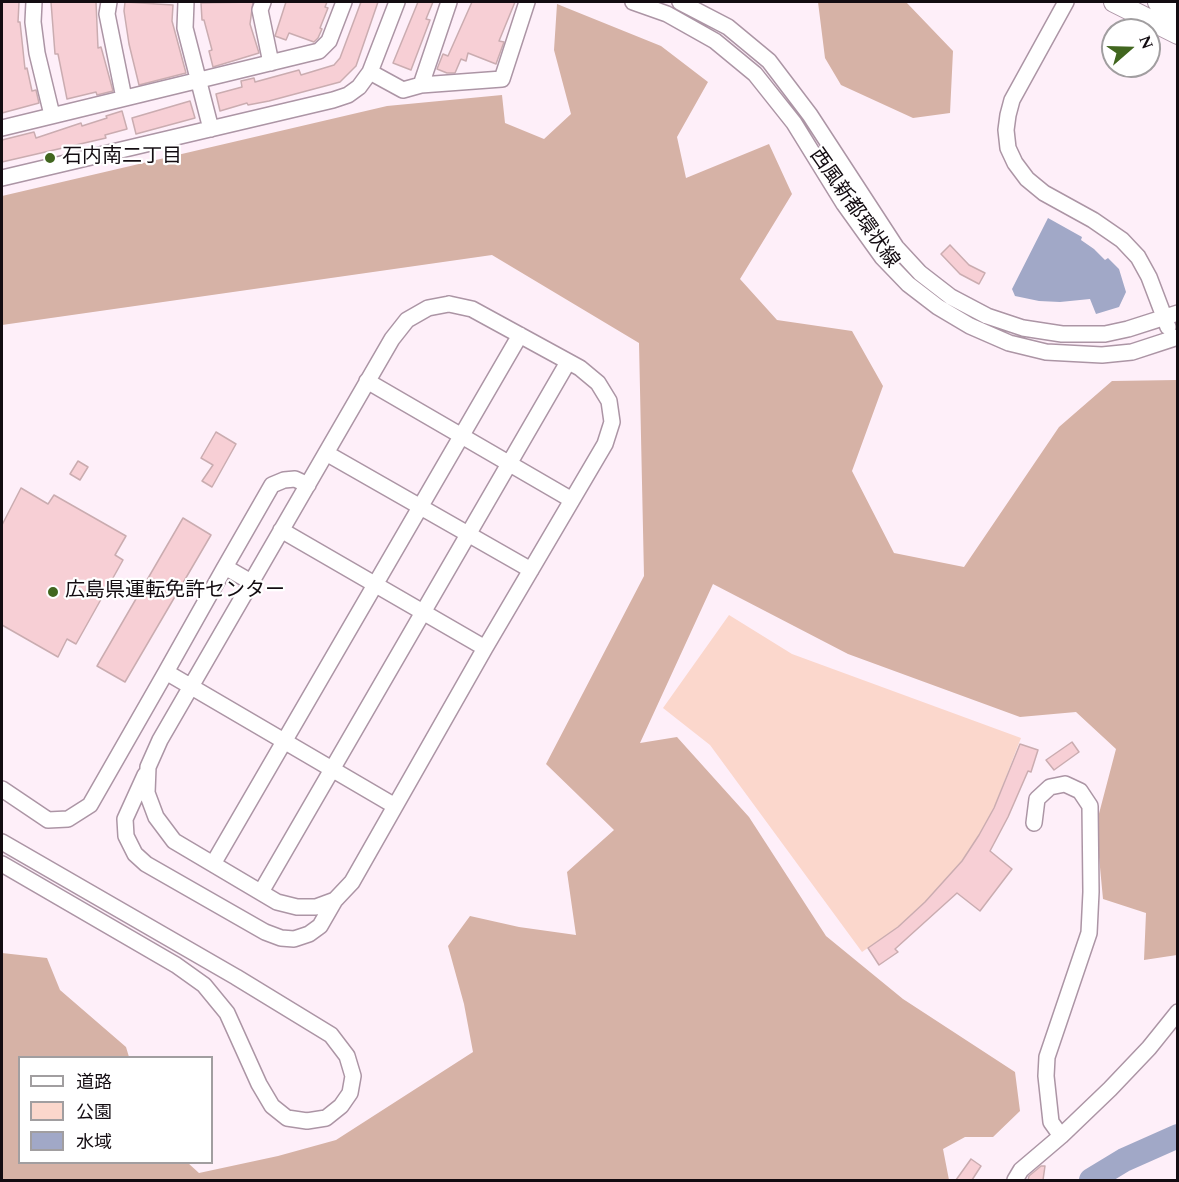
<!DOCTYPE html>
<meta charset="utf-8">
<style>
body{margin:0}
#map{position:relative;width:1179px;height:1182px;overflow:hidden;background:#feeff9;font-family:Spectral,"Noto Sans JP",serif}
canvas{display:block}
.frame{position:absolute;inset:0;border:3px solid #130c11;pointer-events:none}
.legend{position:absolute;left:18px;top:1056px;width:195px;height:108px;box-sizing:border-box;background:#fff;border:2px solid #a19ea0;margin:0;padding:8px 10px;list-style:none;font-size:18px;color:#130c11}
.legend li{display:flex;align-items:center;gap:12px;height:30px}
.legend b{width:30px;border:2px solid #a19ea0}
.north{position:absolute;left:1101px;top:18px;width:60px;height:60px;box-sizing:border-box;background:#fff;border:2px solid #a19ea0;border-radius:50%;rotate:70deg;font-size:16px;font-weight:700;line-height:24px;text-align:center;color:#130c11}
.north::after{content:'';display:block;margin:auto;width:21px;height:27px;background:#41661f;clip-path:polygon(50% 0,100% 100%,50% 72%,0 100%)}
</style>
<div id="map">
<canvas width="1179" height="1182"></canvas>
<div class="frame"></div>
<ul class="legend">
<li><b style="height:8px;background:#fff"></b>道路</li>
<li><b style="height:16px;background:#fbd7cc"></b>公園</li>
<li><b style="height:16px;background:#a1a8c7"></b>水域</li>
</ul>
<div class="north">N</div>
</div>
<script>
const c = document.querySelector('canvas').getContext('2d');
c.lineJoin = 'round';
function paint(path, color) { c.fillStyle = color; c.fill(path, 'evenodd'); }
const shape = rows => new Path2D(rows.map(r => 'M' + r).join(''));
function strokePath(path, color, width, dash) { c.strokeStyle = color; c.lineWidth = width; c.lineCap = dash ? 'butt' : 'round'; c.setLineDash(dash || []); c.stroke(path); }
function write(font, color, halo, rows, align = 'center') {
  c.font = font + ' Spectral,"Noto Sans JP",serif'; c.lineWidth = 4.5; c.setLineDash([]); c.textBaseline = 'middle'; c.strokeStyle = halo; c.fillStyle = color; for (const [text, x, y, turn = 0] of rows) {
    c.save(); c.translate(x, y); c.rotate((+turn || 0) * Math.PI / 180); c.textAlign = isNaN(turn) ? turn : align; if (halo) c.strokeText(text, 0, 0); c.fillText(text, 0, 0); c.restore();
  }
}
paint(shape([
 [729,615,792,654,1021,738,994,808,979,835,962,861,925,902,898,927,862,952,710,745,663,708]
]), '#fbd7cc');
paint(shape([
 [818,2,906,2,953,51,950,113,913,118,841,85,825,58],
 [557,4,661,46,708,82,677,137,686,178,769,144,792,194,740,279,777,320,852,331,883,386,852,471,894,553,964,567,1059,427,1112,381,1177,380,1177,955,1144,960,1146,913,1103,899,1096,825,1116,749,1076,712,1020,717,848,654,713,584,640,743,677,737,749,817,826,936,903,999,1015,1072,1020,1111,993,1137,965,1137,943,1149,949,1180,2,1180,2,953,47,958,60,990,126,1047,129,1057,20,1058,20,1162,188,1163,199,1173,278,1156,336,1140,473,1052,464,1004,448,946,470,916,519,927,576,935,567,872,614,830,546,764,644,576,639,343,492,255,2,325,2,196,387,106,502,95,505,123,544,139,571,114,554,50]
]), '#d6b2a6');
paint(shape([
 [1048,218,1082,237,1081,240,1094,249,1105,260,1108,258,1119,269,1126,292,1119,307,1096,314,1090,299,1060,302,1039,301,1015,296,1012,289]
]), '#a1a8c7');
strokePath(shape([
 [1091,1180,1124,1160,1178,1136]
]), '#a1a8c7', 24);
const building = shape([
 [2,2,19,2,18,22,20,22,25,69,27,68,32,91,36,90,39,103,2,113,2,2],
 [51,2,96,2,98,48,101,47,113,91,97,95,96,92,67,99,58,54,55,54,51,2],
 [125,2,173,5,172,21,186,73,139,85,129,44,124,11,125,2],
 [253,2,250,24,259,53,213,67,209,51,212,50,204,20,202,20,201,3,253,2],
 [286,2,327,2,325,7,328,8,320,28,322,29,318,38,314,42,289,33,286,40,275,36,286,2],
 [361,2,378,2,356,66,340,82,269,101,248,105,247,103,220,111,216,94,242,87,241,81,254,78,255,82,299,70,301,75,334,65,340,58,361,2],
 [418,2,433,2,426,19,430,20,411,70,393,63,418,2],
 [472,2,515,2,499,41,504,42,496,64,468,53,466,61,461,59,455,73,447,73,437,69,443,54,448,56,472,2],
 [190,101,195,118,136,134,132,118,190,101],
 [122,111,127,129,105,135,106,138,2,162,2,140,34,132,36,138,81,123,82,126,107,118,106,116,122,111],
 [950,245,969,265,985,273,979,284,960,274,941,254,950,245],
 [216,432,236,444,212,487,202,481,213,465,201,458,216,432],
 [78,461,88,467,80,480,70,474,78,461],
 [21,488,48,504,54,495,126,536,115,555,123,560,76,644,67,639,58,657,2,625,2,525,21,488],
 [183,518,211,535,125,682,97,666,183,518],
 [1072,742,1079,752,1054,770,1046,760,1072,742],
 [1020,744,1038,750,1031,772,1028,771,1008,817,990,851,1012,869,980,911,957,893,895,949,898,952,879,965,868,948,898,927,925,902,962,861,979,835,994,808,1020,744],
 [971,1159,981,1166,972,1180,956,1180,971,1159],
 [1041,1166,1045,1166,1043,1180,1028,1180,1029,1176,1041,1166]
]);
paint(building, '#f7cfd5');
strokePath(building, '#caacb0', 1.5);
const minor = shape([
 [34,2,33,22,37,53,52,115],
 [109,2,107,14,124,98],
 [186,2,185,28,211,129],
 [263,2,260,10,271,63],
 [633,2,667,14,715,41,755,74,794,123,844,204,882,257,908,284,938,307,970,326,1009,343,1046,352,1102,355,1132,352,1178,337],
 [680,2,728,27,769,61,810,115,896,247,920,273,951,297,987,316,1023,328,1062,334,1105,334,1128,329,1178,313],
 [1066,2,1012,100,1008,115,1006,130,1008,148,1015,163,1027,179,1044,193,1093,220,1122,240,1138,257,1149,277,1168,327],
 [370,72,403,90,421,85,502,79,527,2],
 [421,85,449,2],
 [2,128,319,51,329,41,344,2],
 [2,178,333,100,348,95,359,87,370,72,397,2],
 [449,304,472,309,580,368,598,383,609,401,612,422,605,444,485,648,352,882,335,900,316,907,297,907,277,902,174,841,156,817,147,793,148,767,160,740,392,339,407,320,428,308,449,304],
 [367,381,572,500],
 [326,453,531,570],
 [281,530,485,648],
 [225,567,272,485,284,480,295,479,308,485],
 [166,672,225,567,251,582],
 [145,775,125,819,126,836,135,854,146,864,265,932,281,938,294,939,309,934,320,926,335,900],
 [2,789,48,820,68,819,90,805,166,672,395,806],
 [1034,823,1037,799,1050,787,1065,784,1080,791,1090,806,1091,892,1089,933,1047,1057,1046,1076,1051,1122,1061,1136],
 [2,842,236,977,331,1035,347,1056,353,1076,350,1093,341,1106,326,1118,307,1121,287,1118,272,1106,259,1084,227,1013,204,985,176,965,2,864],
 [213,864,520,335],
 [261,892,568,362],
 [1015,1180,1021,1170,1061,1136,1110,1089,1149,1048,1178,1012]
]);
const major = shape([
 [1114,2,1178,34],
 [1158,2,1178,12]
]);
strokePath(minor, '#ac95a5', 18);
strokePath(major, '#ac95a5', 22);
strokePath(minor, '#fff', 15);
strokePath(major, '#fff', 20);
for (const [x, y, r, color] of [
 [50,158,6,"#41661f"],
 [53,592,6,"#41661f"]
]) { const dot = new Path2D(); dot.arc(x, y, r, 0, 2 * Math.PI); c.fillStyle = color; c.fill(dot); strokePath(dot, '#fff', 2); }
write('20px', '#130c11', '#fff', [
 ["石内南二丁目",62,158],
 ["広島県運転免許センター",65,592]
], 'left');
write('20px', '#130c11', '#fff', [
 ["西風新都環状線",853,209,55]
]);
</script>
